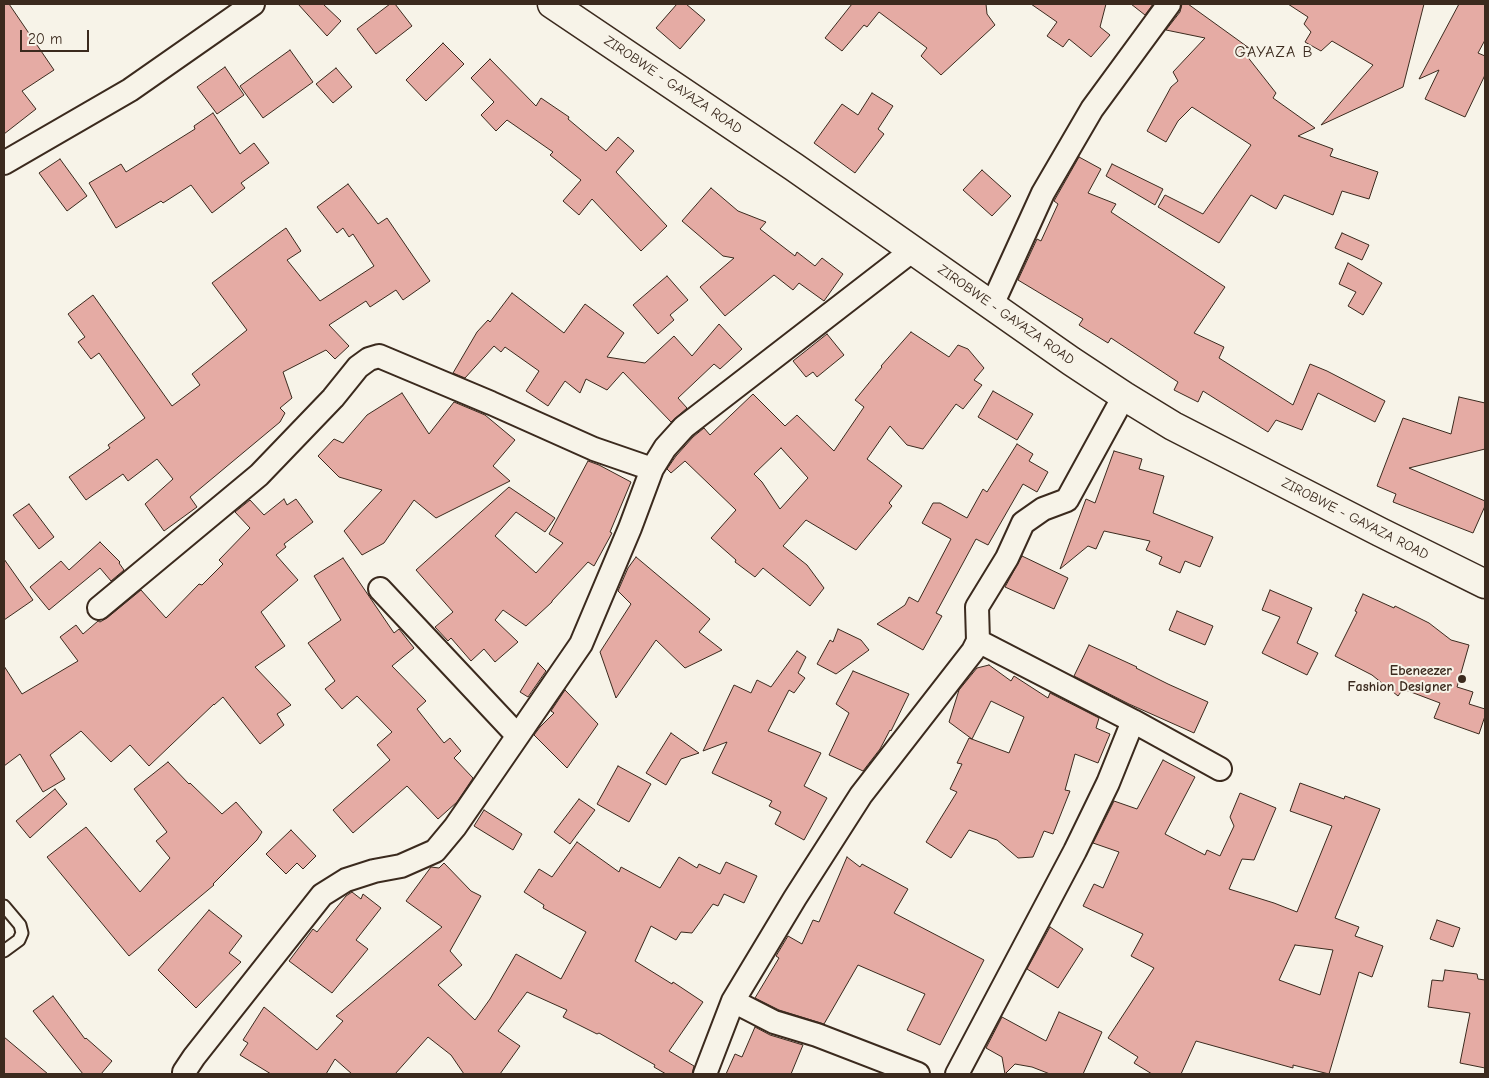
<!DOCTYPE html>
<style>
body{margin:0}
#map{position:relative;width:1489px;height:1078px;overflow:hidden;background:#f7f3e8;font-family:"Comic Neue",sans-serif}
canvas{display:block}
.frame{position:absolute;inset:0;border:5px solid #3b2a1e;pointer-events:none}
.scale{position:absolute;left:20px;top:30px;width:69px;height:22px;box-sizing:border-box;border:2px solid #3b2a1e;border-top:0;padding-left:6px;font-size:15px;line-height:18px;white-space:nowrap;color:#3b2a1e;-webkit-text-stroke:4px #f7f3e8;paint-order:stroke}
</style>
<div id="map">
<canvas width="1489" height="1078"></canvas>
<div class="frame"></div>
<div class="scale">20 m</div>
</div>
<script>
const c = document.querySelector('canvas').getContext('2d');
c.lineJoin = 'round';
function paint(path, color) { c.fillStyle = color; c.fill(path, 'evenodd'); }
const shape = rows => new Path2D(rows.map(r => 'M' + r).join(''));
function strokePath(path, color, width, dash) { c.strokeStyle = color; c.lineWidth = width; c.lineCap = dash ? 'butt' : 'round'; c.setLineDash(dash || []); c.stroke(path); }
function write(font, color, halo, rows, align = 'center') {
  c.font = font + ' "Comic Neue",sans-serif'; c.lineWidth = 4; c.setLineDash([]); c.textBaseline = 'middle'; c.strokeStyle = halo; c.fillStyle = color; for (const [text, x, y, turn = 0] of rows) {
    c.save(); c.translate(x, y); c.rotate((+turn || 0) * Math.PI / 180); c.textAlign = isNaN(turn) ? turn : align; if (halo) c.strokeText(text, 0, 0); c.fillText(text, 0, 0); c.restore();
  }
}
const building = shape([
 [4,4,9,4,54,70,22,91,36,109,4,134,4,4],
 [298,4,323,4,341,21,327,36,298,4],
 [390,4,395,4,412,26,376,54,357,29,390,4],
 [677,4,686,4,705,20,680,49,656,28,677,4],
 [852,4,986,4,987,14,995,25,941,75,921,56,927,48,879,12,867,27,864,25,842,51,825,38,852,4],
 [1031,4,1106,4,1100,27,1110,35,1091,57,1069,39,1063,47,1047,36,1057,22,1031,4],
 [1131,4,1153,4,1145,15,1131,4],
 [1182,4,1188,4,1249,48,1239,46,1276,93,1273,98,1315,128,1298,136,1333,149,1330,156,1378,172,1369,199,1342,191,1333,215,1284,195,1276,209,1251,195,1219,243,1158,207,1165,195,1203,214,1251,145,1192,107,1178,121,1166,142,1147,131,1171,87,1178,81,1173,72,1205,38,1166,30,1180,12,1182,4],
 [1288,4,1424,4,1403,87,1321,125,1373,65,1332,41,1321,51,1305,42,1311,32,1304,24,1308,17,1288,4],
 [1459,4,1485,4,1485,40,1478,53,1485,56,1485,75,1465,117,1425,99,1439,70,1419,79,1459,4],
 [443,43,464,64,426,101,406,80,443,43],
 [290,50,313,82,263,118,240,86,290,50],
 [490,59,536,106,541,98,569,117,568,119,606,151,618,137,634,151,616,172,667,226,641,251,592,199,579,215,563,201,581,180,550,155,553,152,507,120,496,131,481,115,494,102,471,78,490,59],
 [225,67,244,95,217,114,197,87,225,67],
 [336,68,352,87,333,103,316,84,336,68],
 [872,93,893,106,878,129,884,134,855,173,814,143,842,104,858,115,872,93],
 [213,113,240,154,254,143,269,163,241,183,245,188,212,213,191,185,163,203,161,201,116,228,89,183,121,164,126,172,195,129,194,126,213,113],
 [1079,157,1101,169,1088,193,1116,204,1111,212,1225,287,1194,333,1224,347,1219,358,1293,405,1310,364,1327,371,1385,401,1375,422,1318,393,1302,430,1276,420,1268,432,1203,391,1198,402,1174,390,1178,382,1111,338,1108,343,1079,325,1083,319,1018,280,1037,239,1041,241,1058,204,1054,201,1079,157],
 [60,159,87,196,67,211,39,173,60,159],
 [1112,164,1163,189,1155,205,1106,176,1112,164],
 [982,170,1011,196,992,216,963,190,982,170],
 [348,184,378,224,387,218,430,281,403,300,396,290,370,307,366,301,329,325,349,346,335,359,326,350,283,372,292,398,280,408,285,413,280,422,190,497,197,507,164,531,145,504,173,479,157,459,128,481,123,474,86,500,69,477,110,448,108,445,145,418,99,353,91,359,78,342,85,337,68,314,93,295,172,406,200,385,192,374,247,330,212,283,272,238,286,228,301,251,287,260,320,301,374,266,353,234,349,237,343,228,337,233,317,207,348,184],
 [711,188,738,211,766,222,760,229,795,256,797,252,815,266,822,258,843,274,824,301,799,283,793,290,774,275,725,316,700,287,734,258,723,256,682,221,711,188],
 [1342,233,1369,245,1362,260,1335,248,1342,233],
 [1348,263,1382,283,1363,315,1348,306,1356,292,1339,284,1348,263],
 [667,276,688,300,670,315,674,320,658,334,633,305,667,276],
 [512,293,564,333,585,304,624,333,607,357,645,363,674,336,692,356,719,324,742,349,720,369,714,364,678,398,687,408,671,422,623,372,607,390,586,379,580,393,565,381,548,406,526,391,539,371,505,347,501,352,494,346,465,378,453,373,477,332,488,320,490,322,512,293],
 [911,332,949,357,958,345,968,349,984,368,974,380,982,385,963,409,956,404,923,449,907,445,890,426,867,459,902,486,889,503,892,506,856,550,806,520,783,546,807,565,824,588,810,606,763,568,755,577,735,562,736,560,711,538,736,510,685,461,671,473,667,469,676,456,693,437,704,428,710,435,753,394,785,426,797,415,834,451,864,407,855,400,882,367,881,366,911,332],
 [781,448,808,478,780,509,762,482,754,474,781,448],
 [827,334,844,355,817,377,813,372,806,377,793,361,827,334],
 [993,391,1033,414,1017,440,978,417,993,391],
 [402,393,429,434,454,402,485,415,515,440,493,466,510,481,436,518,414,500,384,543,362,555,344,531,382,490,339,477,318,456,334,439,343,443,367,415,402,393],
 [1459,397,1485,403,1485,449,1409,468,1485,501,1485,506,1473,533,1393,502,1396,494,1377,486,1403,418,1451,434,1459,397],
 [1017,444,1033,454,1029,461,1048,472,1037,492,1023,484,988,545,976,539,936,613,942,616,923,650,877,624,905,605,909,597,918,602,951,539,922,523,933,503,940,503,967,518,983,489,987,492,1017,444],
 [1114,451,1142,459,1139,469,1164,476,1153,513,1213,537,1200,567,1185,561,1180,573,1159,564,1162,557,1146,550,1150,541,1104,531,1096,549,1088,546,1060,569,1086,499,1095,503,1114,451],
 [588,461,599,465,631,482,610,532,612,533,594,566,588,562,552,601,552,602,526,626,503,610,495,620,518,642,495,662,484,649,471,661,451,638,448,641,435,627,453,612,416,570,509,487,555,518,545,532,516,512,495,536,536,573,563,543,549,534,588,461],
 [284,499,287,505,296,499,313,522,284,544,286,547,276,555,298,580,261,612,285,646,255,667,291,705,277,714,284,725,260,744,223,697,214,705,214,704,149,766,130,745,111,762,81,731,50,755,65,779,43,792,20,754,4,766,4,666,22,694,78,661,60,637,76,625,83,634,98,621,100,622,107,618,141,590,166,618,199,584,202,585,223,564,219,560,250,528,235,512,250,500,264,515,284,499],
 [29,504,54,537,39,549,13,515,29,504],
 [100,542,120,562,119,563,124,570,111,581,100,568,49,610,30,587,61,561,69,570,100,542],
 [1022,556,1068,578,1054,609,1005,587,1022,556],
 [636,557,710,619,699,632,722,650,685,668,656,640,616,698,600,652,631,604,618,591,628,568,636,557],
 [343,558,394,633,399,629,414,648,392,666,426,701,417,709,444,743,450,738,461,751,454,758,473,778,457,802,438,819,407,786,353,833,333,810,390,760,377,745,392,732,357,696,342,709,325,689,335,681,308,643,341,620,314,576,343,558],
 [4,559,33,600,4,620,4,559],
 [1270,590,1312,608,1297,643,1318,653,1307,675,1262,653,1280,617,1262,610,1270,590],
 [1363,594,1394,608,1395,606,1429,623,1451,640,1469,645,1457,687,1473,692,1469,704,1485,709,1485,716,1479,734,1434,718,1440,703,1403,689,1398,696,1372,675,1335,656,1357,612,1355,611,1363,594],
 [1177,611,1213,626,1205,645,1169,630,1177,611],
 [838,629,861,640,869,650,836,674,817,664,830,640,833,642,838,629],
 [1089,645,1137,667,1136,668,1168,684,1208,702,1194,733,1129,704,1074,676,1089,645],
 [797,651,806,657,798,673,805,678,794,693,789,690,768,731,821,753,804,786,827,798,804,840,775,824,781,812,769,806,772,801,712,773,727,742,703,751,734,685,751,693,757,680,771,687,797,651],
 [538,663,546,671,528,697,520,692,538,663],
 [989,665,1011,681,1014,676,1048,698,1050,693,1099,718,1096,728,1110,734,1098,763,1075,754,1065,790,1070,791,1053,834,1044,831,1033,857,1018,858,997,840,969,830,951,858,926,842,957,792,950,789,962,764,957,763,969,738,1009,753,1024,717,991,701,972,739,949,722,959,690,977,668,989,665],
 [853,671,909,694,891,731,890,730,880,749,863,771,829,755,849,713,836,704,853,671],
 [565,690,598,724,567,768,534,735,540,727,554,713,551,711,565,690],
 [671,733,699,753,681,759,666,785,646,773,671,733],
 [1163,760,1195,777,1165,834,1205,855,1207,850,1220,856,1234,826,1230,817,1240,793,1276,808,1254,860,1242,859,1229,889,1274,903,1297,912,1332,826,1290,811,1300,783,1344,799,1345,796,1380,809,1335,918,1359,927,1355,936,1383,946,1372,977,1359,972,1329,1074,1293,1065,1293,1068,1196,1041,1181,1074,1152,1074,1134,1063,1138,1057,1108,1038,1154,968,1131,956,1143,934,1083,906,1094,884,1103,888,1119,852,1093,843,1114,801,1137,809,1163,760],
 [1295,945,1333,950,1320,995,1279,980,1295,945],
 [168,762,189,784,190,783,222,814,236,802,262,832,257,840,213,884,214,885,129,956,47,857,86,827,140,892,170,858,156,841,167,832,134,789,168,762],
 [618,766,651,784,629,822,597,804,618,766],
 [55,789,67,804,30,838,16,821,55,789],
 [579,799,595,810,570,844,554,832,579,799],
 [484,810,522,834,513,850,474,826,484,810],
 [291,830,316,856,303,869,297,863,286,874,266,854,291,830],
 [577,842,619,872,621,867,660,888,679,857,697,868,699,864,720,874,726,862,757,876,744,903,724,894,718,906,713,904,692,933,681,932,676,940,651,926,635,961,672,984,673,982,703,1002,669,1051,694,1066,692,1074,666,1074,654,1067,655,1065,599,1033,597,1034,563,1017,567,1010,527,992,498,1031,520,1046,500,1074,464,1074,451,1055,428,1037,395,1074,352,1074,335,1059,326,1074,271,1074,240,1055,248,1043,243,1040,264,1007,317,1050,343,1021,336,1016,442,927,406,901,431,867,439,868,444,863,471,891,481,896,450,951,462,965,438,985,475,1020,490,999,516,954,561,979,586,932,543,908,544,905,524,892,539,869,552,877,577,842],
 [847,857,860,867,862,864,908,889,894,913,984,960,940,1045,907,1030,925,994,858,965,824,1024,779,1010,755,998,779,958,776,956,788,936,802,944,813,920,819,922,847,857],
 [352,892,361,899,363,894,381,908,356,940,368,949,332,993,289,961,313,929,317,932,346,896,352,892],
 [209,910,242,936,229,953,241,962,196,1008,158,970,209,910],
 [1437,920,1460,928,1453,947,1430,939,1437,920],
 [1050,927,1083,949,1058,988,1027,969,1050,927],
 [1445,970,1477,974,1478,979,1485,980,1485,1068,1460,1063,1470,1013,1428,1007,1432,980,1443,981,1445,970],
 [53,996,85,1039,86,1038,112,1061,101,1074,83,1074,33,1011,53,996],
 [1059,1012,1102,1032,1083,1074,1050,1074,1032,1067,1015,1064,1005,1074,1002,1057,986,1048,1002,1017,1046,1041,1059,1012],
 [755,1027,770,1035,803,1045,791,1074,726,1074,735,1054,742,1057,755,1027],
 [4,1037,48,1074,4,1074,4,1037]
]);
paint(building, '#e5aba4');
strokePath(building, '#3b2a1e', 1);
const lane = shape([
 [4,906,20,925,22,933,19,940,4,951]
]);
const street = shape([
 [4,163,130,90,253,4],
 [992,305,1043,193,1092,109,1169,4],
 [380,589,517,735],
 [99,608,259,475,333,398,358,367,369,359,379,356,491,403,594,449,652,469],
 [978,641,1133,721,1220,769],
 [733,1001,774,1022,817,1035,918,1074],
 [184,1074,184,1072,194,1057,322,895,346,880,374,871,401,866,435,851,455,827,581,644,630,528,652,469,665,448,684,427,913,250],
 [705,1074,733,1001,795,898,861,795,973,651,978,641,977,607,1007,558,1023,523,1043,509,1067,500,1124,396],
 [957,1074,1075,851,1108,783,1133,721]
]);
const secondary = shape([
 [552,4,794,167,1071,361,1124,396,1173,426,1380,532,1485,584]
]);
strokePath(lane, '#3b2a1e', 15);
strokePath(street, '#3b2a1e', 26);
strokePath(secondary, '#3b2a1e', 31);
strokePath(lane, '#f7f3e8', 11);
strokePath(street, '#f7f3e8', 22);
strokePath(secondary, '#f7f3e8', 28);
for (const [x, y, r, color] of [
 [1462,679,5,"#3b2a1e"]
]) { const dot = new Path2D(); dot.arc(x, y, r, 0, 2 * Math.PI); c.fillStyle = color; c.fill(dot); strokePath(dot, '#f7f3e8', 2); }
write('14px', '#3b2a1e', '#f7f3e8', [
 ["ZIROBWE - GAYAZA ROAD",673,85,34],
 ["ZIROBWE - GAYAZA ROAD",1006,315,35],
 ["ZIROBWE - GAYAZA ROAD",1355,519,27]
]);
write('bold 14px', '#3b2a1e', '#f7f3e8', [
 ["Ebeneezer",1452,671],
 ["Fashion Designer",1452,687]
], 'right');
c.letterSpacing = '1px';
write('16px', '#3b2a1e', '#f7f3e8', [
 ["GAYAZA B",1274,52]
]);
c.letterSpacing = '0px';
</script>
